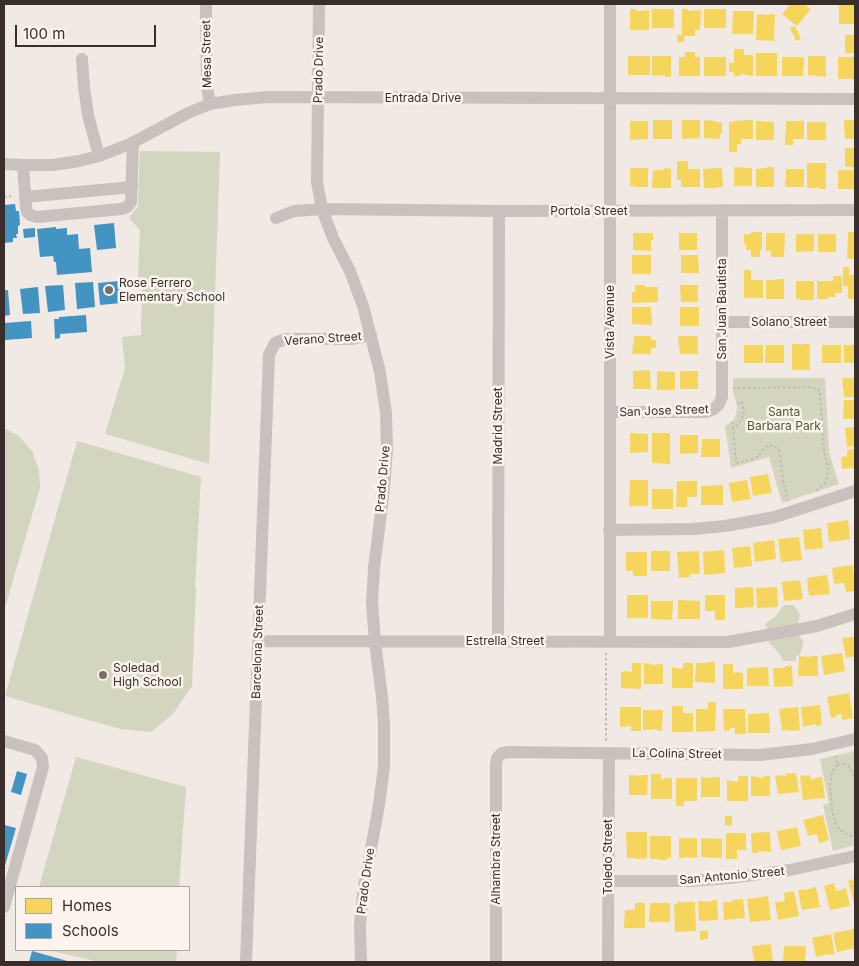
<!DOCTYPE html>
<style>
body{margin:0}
#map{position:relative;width:859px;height:966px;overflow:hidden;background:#f0e9e4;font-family:Inter,sans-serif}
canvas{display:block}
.frame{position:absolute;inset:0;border:5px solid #3a2e2a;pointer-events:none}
.legend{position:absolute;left:15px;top:886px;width:175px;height:65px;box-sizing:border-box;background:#fbf3ed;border:1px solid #aea49f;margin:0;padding:6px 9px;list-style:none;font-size:15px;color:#3a2e2a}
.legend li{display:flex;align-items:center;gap:10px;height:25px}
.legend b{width:25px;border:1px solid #aea49f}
.scale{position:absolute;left:15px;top:25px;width:141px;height:22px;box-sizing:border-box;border:2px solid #3a2e2a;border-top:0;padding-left:6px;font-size:15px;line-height:18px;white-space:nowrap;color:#3a2e2a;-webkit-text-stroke:4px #fbf3ed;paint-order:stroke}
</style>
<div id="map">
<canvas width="859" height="966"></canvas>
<div class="frame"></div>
<ul class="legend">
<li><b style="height:14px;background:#f6d55c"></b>Homes</li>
<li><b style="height:14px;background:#4393c3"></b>Schools</li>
</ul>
<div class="scale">100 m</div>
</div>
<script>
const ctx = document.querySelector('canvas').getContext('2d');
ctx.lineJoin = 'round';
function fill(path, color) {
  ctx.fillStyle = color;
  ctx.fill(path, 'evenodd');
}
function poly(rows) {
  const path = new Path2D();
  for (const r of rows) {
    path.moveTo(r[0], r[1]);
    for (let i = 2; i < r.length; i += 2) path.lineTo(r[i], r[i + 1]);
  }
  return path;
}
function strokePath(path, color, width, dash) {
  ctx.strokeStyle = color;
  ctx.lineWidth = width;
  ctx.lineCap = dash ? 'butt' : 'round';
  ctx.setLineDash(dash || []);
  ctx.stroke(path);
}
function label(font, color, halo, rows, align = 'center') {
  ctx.font = font + ' Inter,sans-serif';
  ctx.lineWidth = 5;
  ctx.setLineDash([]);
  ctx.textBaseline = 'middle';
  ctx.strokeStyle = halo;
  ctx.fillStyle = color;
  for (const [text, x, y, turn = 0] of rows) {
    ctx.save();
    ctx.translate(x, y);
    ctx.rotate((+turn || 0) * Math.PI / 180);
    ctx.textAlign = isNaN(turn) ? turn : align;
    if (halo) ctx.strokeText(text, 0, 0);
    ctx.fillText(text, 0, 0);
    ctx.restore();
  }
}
fill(poly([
 [140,151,220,152,209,464,105,434,125,368,122,337,141,335,142,277,138,277,140,230,129,218,138,206],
 [733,378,825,378,829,452,839,484,782,503,769,457,731,468,725,426,734,420,737,411,737,404,733,392],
 [4,428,19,436,32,451,39,470,40,488,4,611],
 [77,441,201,477,195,587,196,588,192,686,173,714,151,732,120,729,5,696],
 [784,605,794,605,800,615,798,622,798,631,799,636,804,642,802,647,800,655,796,656,796,661,783,661,780,654,769,643,770,638,769,632,765,624,776,616],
 [855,751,855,845,833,851,823,805,829,803,820,759],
 [76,757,186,787,179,887,39,887],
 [48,950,177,950,176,962,99,962]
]), '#d3d5be');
fill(poly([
 [789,4,804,4,811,9,797,26,782,14,789,6],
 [839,4,855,4,855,24,839,24],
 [630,9,636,9,636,11,649,10,649,30,630,30],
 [652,9,674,9,674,28,652,28],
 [682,9,688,9,688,11,701,10,700,30,695,30,695,36,684,36,684,42,677,42,677,35,682,35],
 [704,9,726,9,726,28,704,28],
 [733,11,754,11,753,34,732,34],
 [757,14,770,15,770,14,775,14,774,41,756,40],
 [795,26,801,39,796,41,790,28],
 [845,35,855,35,855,53,845,53],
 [734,49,744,49,744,55,753,55,753,76,740,74,740,76,734,76,734,72,729,72,729,63,734,63],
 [685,52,695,52,695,57,700,57,700,76,679,76,679,57,685,57],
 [756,53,777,53,777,76,756,76],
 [628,56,650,56,650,75,628,75],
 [652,56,671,56,671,77,665,77,665,75,652,76],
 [808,56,826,56,826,77,808,75],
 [704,57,726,57,726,76,704,76],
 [782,57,804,57,803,76,782,76],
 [838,57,855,57,855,79,838,79],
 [653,120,672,120,672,139,653,139],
 [682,120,700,120,700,138,682,139],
 [704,120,715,121,715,122,722,122,722,134,720,134,720,139,704,138],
 [753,120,753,139,741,139,741,144,737,144,737,152,729,152,729,122,734,122,734,121],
 [844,120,855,120,855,139,845,139],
 [630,121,648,121,648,139,630,140],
 [756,121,774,122,774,140,756,140],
 [786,121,804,121,804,139,793,139,793,145,785,145],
 [807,122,826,122,826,140,807,140],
 [845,148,855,148,855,167,845,167],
 [677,161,688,161,688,169,700,169,700,187,681,187,681,180,677,180],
 [807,163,826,163,826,189,819,189,819,187,817,187,817,188,807,188],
 [734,167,752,168,752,186,734,186],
 [767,167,774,167,774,187,756,187,756,169,767,168],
 [630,168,648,168,648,187,634,187,634,186,630,186],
 [664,168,671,169,671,188,652,188,653,170,664,170],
 [722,168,723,187,718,187,718,188,704,188,703,169],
 [786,169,804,169,804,187,785,187],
 [838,170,855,170,855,189,838,189],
 [751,232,762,232,762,250,760,250,760,257,751,257,751,250,746,250,746,244,744,244,744,234,751,234],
 [848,232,855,232,855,259,847,259],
 [633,233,653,233,653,240,651,240,651,251,633,250],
 [679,233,697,233,697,250,679,250],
 [766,233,785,233,784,257,771,257,771,251,766,251],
 [796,234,814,234,814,251,796,252],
 [818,234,836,234,836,252,818,252],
 [632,255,651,255,651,274,632,274],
 [681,255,698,255,699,273,681,273],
 [843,267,849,267,849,275,855,275,855,299,848,299,848,286,843,286],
 [744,270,751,270,751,280,763,280,763,298,744,298],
 [833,276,842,276,842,293,835,293,835,297,828,297,828,299,817,299,817,281,833,281],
 [777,279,784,279,784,299,766,299,766,280,777,280],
 [796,281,814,281,814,300,801,300,801,299,796,299],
 [635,285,645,285,645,287,658,287,658,302,632,303,632,292,635,292],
 [680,285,698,285,698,302,681,302],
 [632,307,651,307,652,325,632,324],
 [680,307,699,307,699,326,680,326],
 [634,336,651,336,651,340,656,340,656,348,651,348,651,354,632,354],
 [678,336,698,336,698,354,680,354],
 [792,344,802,344,802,345,803,345,803,344,810,344,810,370,792,370],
 [744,345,763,345,763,363,744,363],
 [766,345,784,345,784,363,765,363],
 [822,345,841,345,841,363,822,363],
 [844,345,855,345,855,363,844,363],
 [650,370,651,389,633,389,633,371],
 [657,371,675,372,675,390,657,390],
 [680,371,698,371,698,389,680,389],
 [842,378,855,378,855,397,844,397],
 [844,400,855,400,855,419,843,419],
 [855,427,855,446,847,447,845,428],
 [630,433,648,434,648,452,630,453],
 [652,433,670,433,670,464,652,463],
 [680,435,698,435,698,453,680,454],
 [702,439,720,439,720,457,701,457],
 [855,449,855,468,842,469,841,457,847,456,847,450],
 [768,474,772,493,753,496,750,477],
 [630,480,648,480,648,506,629,506],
 [747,480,751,499,732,502,729,483],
 [677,481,697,481,697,497,687,497,687,507,676,507],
 [723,485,723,505,701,505,701,486],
 [652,489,673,489,673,509,652,509],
 [848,520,850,539,829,542,827,523],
 [821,528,823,548,805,550,803,530],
 [799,537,802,560,781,562,778,539],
 [774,540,776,559,755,562,753,543],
 [750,546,752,566,734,568,732,548],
 [724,550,725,573,704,575,703,552],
 [651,551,670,551,670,571,651,571],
 [699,551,700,574,690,574,690,577,679,578,677,552],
 [626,552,647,552,647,576,633,576,633,571,626,571],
 [853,565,855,591,846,592,844,583,834,584,832,568],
 [827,575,830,594,809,596,807,578],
 [800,580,803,599,784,601,782,582],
 [753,587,754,607,735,608,735,588],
 [777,587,778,607,757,608,756,588],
 [627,595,648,595,648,618,627,618],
 [705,595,725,595,725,620,715,620,715,611,705,611],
 [678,600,700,601,700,619,678,619],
 [651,601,673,601,672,620,651,619],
 [855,637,855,656,846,658,842,638],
 [842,653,845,671,824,675,821,656],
 [799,656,811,657,811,656,818,656,818,676,798,676],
 [708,662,715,662,715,683,695,682,696,663,708,663],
 [632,663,641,663,641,689,621,688,621,672,624,672,624,671,632,672],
 [644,663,651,664,651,665,663,664,663,684,644,684],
 [683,663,693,663,693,688,672,688,672,667,683,669],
 [723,664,733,664,733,673,740,672,740,673,743,673,743,689,723,689],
 [785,666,792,666,793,686,774,687,773,668,785,668],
 [768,667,769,686,747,686,747,668],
 [849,693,853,718,842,720,841,714,836,715,837,717,831,718,827,697],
 [708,702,716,702,715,731,696,732,696,709,708,709],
 [820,705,822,725,816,726,816,724,803,727,801,707],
 [672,706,683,706,683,713,693,713,693,732,672,732],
 [620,707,641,707,641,731,631,731,631,726,620,727],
 [798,707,800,730,790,731,790,730,786,731,786,730,782,730,779,709],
 [723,709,745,709,746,734,735,734,735,728,730,728,730,730,724,731],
 [643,710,663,710,662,731,656,730,656,729,643,730],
 [769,713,770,733,748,733,748,714],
 [789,773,790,774,796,773,799,792,778,794,775,776,782,775,782,776,786,776,785,774],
 [651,774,661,774,661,780,666,778,672,778,672,799,651,799],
 [629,775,641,776,641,775,648,775,647,795,629,795],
 [810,775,811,780,815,779,815,778,822,777,825,798,803,800,800,776],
 [738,776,748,776,748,801,727,801,727,780,738,782],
 [751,776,764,778,764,776,770,776,770,796,751,796],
 [701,777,714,778,714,777,720,777,720,797,701,797],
 [676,778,697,778,697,801,684,801,684,806,676,806],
 [823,815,829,840,819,843,817,834,808,836,803,820],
 [725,816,732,816,732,826,725,825],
 [797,827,801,846,781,850,777,831],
 [626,832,647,832,647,858,636,859,636,858,627,858],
 [770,832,771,852,758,851,759,853,752,853,751,833],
 [726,833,746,833,746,850,737,850,737,859,726,859],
 [650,836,671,836,671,858,667,858,667,860,659,860,659,859,650,859],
 [679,838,697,838,697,858,685,857,685,858,679,858],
 [701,838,722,839,722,858,701,857],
 [855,879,855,906,848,881],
 [834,883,836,891,846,888,850,906,830,910,824,886],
 [816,887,820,907,802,910,798,890,811,889,811,888],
 [794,891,799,916,778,920,775,902,785,901,784,893],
 [768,896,771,920,750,922,747,899],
 [743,899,745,918,724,920,723,902,732,902,732,900],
 [711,900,717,900,718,920,699,921,698,901,712,902],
 [677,902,695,902,696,931,675,932,674,904,678,904],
 [635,903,645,903,645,928,624,928,625,910,635,910],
 [650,903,670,903,670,922,649,922],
 [854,929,855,934,855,948,837,952,833,933],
 [708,930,708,939,700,940,700,931],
 [831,934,835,954,828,955,828,954,816,957,812,938],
 [771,944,773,962,754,962,752,946],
 [784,946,806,946,805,962,783,962]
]), '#f6d55c');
fill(poly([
 [15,204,16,211,19,211,20,225,18,226,18,234,16,234,17,238,13,238,13,242,4,243,4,205],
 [114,223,116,248,97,250,94,225],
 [56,227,56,229,67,228,67,235,78,234,79,249,90,248,92,272,57,275,56,262,54,262,53,256,40,257,37,229],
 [35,228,35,237,24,238,23,229],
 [119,281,121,303,100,305,98,283],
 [93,282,95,307,77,309,75,283],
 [63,285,65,310,48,312,45,286],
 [38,287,40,313,23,314,20,289],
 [4,290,8,290,10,315,4,316],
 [86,315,87,332,60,334,60,338,55,339,54,319,59,319,59,317],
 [31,321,32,338,5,340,4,323],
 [17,771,27,774,21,795,11,792],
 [4,825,16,828,4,869],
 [32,951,71,962,29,962]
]), '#4393c3');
strokePath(poly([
 [4,197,14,196],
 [733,388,810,387,818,389,820,392,824,452,828,469,826,482,818,489,817,491],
 [737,404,742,402,744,413,740,422,733,429,736,462,738,463,756,458,766,447,769,445,774,446,779,451,780,455,783,480,788,501],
 [732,422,733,429],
 [606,653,606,743],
 [835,756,838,765,834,768,832,773,830,788,833,815,836,824,839,829,848,835,853,836,855,835],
 [838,765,843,764,848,766,855,776]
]), '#c2b9b5', 2, [2.5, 2.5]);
strokePath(poly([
 [206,4,207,87,210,104],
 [319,4,317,182,322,209,333,238,350,271,363,306,380,372,386,413,387,449,384,489,374,568,372,603,375,642,382,697,384,724,384,767,379,805,364,887,360,925,361,962],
 [82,59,84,87,88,115,99,156],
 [4,164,25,165,53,165,79,161,99,156,130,144,188,113,210,104,235,100,268,97,855,99],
 [23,165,26,208,27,212,30,215,37,217,121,209,127,207,131,202,133,142],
 [25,197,132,187],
 [276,218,294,211,322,209,499,211,855,210],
 [722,322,855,322],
 [610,412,707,412,714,409,719,404,722,397,722,210],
 [609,530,693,529,725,526,775,517,855,491],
 [259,641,728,642,817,626,855,614],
 [498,641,499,211],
 [610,641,610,4],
 [4,741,35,750,42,758,43,767,4,907],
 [608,881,692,881,730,878,790,870,855,856],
 [246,962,269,355,275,343,286,339,351,339,371,335],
 [496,962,496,764,497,758,502,753,508,752,760,755,812,749,855,739],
 [608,962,609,753]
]), '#c9c1bd', 12);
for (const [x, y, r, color] of [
 [109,290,5,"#7a6f6b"],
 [103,675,5,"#7a6f6b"]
]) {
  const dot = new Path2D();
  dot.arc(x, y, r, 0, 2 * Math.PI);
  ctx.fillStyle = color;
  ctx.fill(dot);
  strokePath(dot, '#fbf3ed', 2);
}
label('12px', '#3a2e2a', '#fbf3ed', [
 ["Mesa Street",207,54,-91],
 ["Prado Drive",319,70,-89],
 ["Entrada Drive",423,98],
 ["Portola Street",589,211],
 ["San Juan Bautista",722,309,-90],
 ["Vista Avenue",610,322,-90],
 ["Solano Street",789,322],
 ["Verano Street",323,339,-4],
 ["San Jose Street",664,411,-2],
 ["Madrid Street",498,426,-90],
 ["Prado Drive",383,479,-85],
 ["Estrella Street",505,641],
 ["Barcelona Street",258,652,-88],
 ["La Colina Street",677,754,1],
 ["Toledo Street",608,857,-90],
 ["Alhambra Street",496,859,-90],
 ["San Antonio Street",732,876,-5],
 ["Prado Drive",366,881,-82]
]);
label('12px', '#3a2e2a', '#fbf3ed', [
 ["Rose Ferrero",119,283],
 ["Elementary School",119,297],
 ["Soledad",113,668],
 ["High School",113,682]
], 'left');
label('12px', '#4f592d', '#fbf3ed', [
 ["Santa",784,412],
 ["Barbara Park",784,426]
]);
</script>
